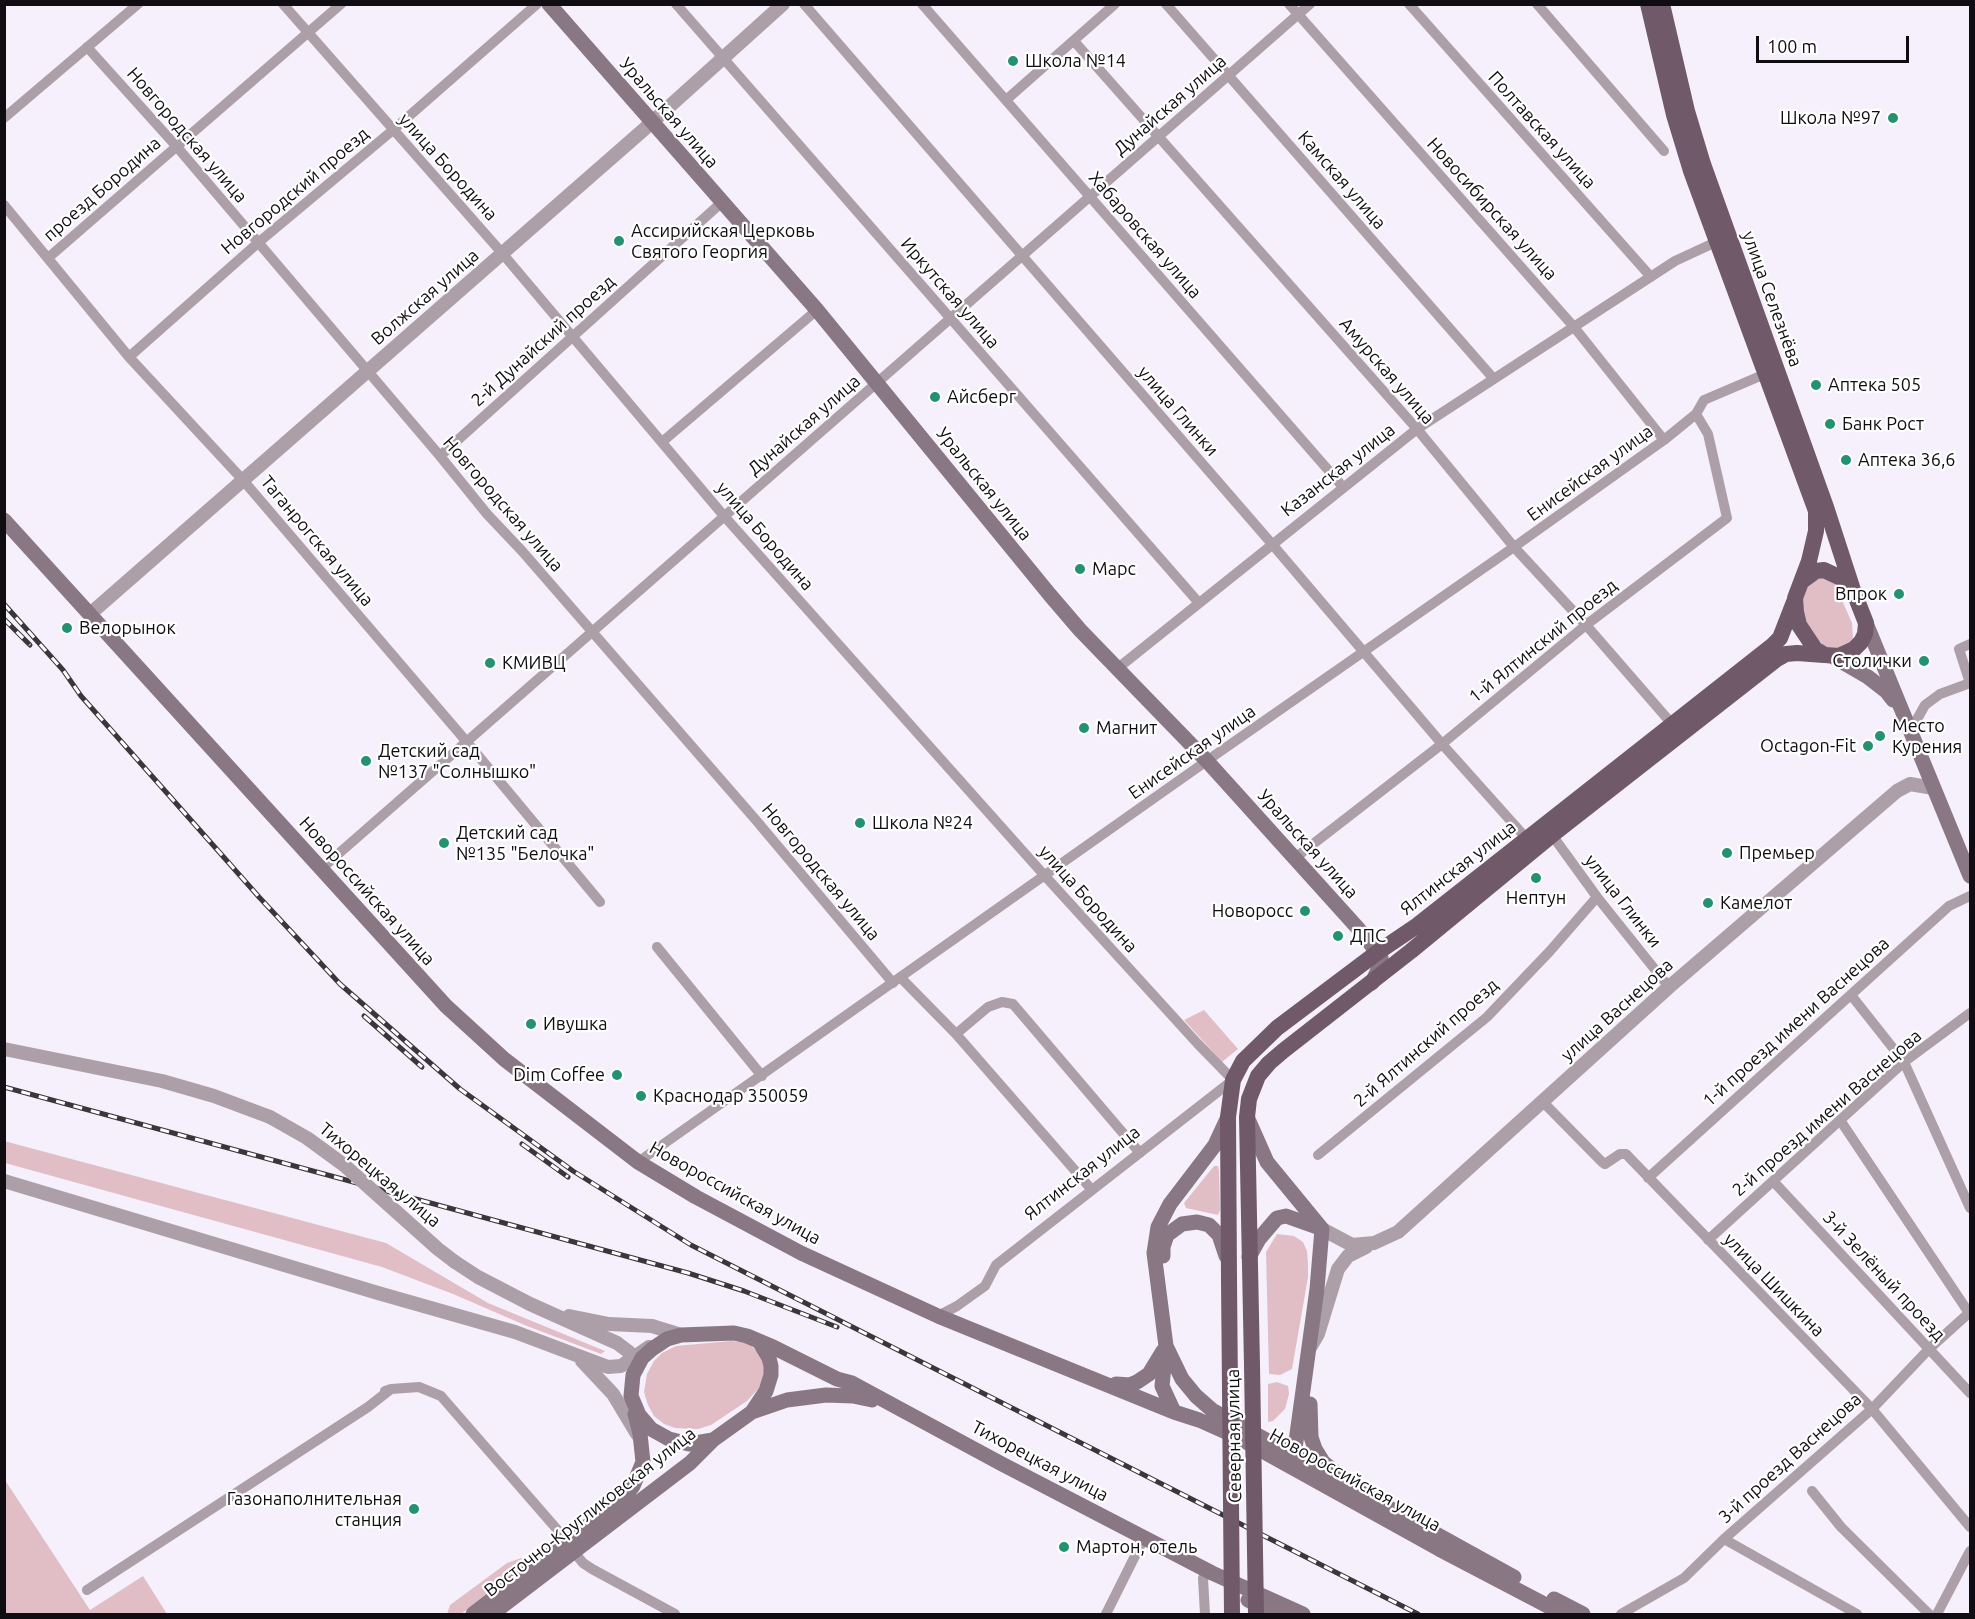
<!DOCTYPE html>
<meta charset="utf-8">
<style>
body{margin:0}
#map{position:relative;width:1975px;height:1619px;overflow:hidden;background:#f6f0fc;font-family:Ubuntu,sans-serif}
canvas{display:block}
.frame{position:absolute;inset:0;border:6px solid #0f0d11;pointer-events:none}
.scale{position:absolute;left:1756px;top:36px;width:153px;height:27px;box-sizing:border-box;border:3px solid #0f0d11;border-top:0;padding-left:8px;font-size:18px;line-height:21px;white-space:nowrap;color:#0f0d11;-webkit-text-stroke:4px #fff;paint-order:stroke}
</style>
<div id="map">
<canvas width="1975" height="1619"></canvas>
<div class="frame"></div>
<div class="scale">100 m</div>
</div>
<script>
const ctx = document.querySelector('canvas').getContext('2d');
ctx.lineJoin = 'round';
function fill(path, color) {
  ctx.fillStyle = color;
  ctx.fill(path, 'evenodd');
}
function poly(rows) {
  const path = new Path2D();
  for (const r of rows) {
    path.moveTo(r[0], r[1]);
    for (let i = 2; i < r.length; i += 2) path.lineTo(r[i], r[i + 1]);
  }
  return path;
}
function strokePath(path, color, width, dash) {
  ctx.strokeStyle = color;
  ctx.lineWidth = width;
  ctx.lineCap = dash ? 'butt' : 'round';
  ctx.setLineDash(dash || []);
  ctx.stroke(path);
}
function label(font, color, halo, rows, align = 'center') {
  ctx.font = font + ' Ubuntu,sans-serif';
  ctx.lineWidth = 4.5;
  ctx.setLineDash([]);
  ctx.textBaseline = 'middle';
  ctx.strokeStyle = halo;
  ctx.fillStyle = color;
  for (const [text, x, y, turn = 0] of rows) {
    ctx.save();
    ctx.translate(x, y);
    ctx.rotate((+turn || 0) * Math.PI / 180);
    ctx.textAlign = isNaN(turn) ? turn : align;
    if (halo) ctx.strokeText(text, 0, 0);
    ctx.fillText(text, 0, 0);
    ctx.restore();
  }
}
fill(poly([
 [1822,577,1834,582,1852,623,1853,638,1842,650,1827,649,1809,631,1802,611,1803,595,1806,586],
 [1204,1010,1238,1049,1222,1062,1184,1020],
 [4,1141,386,1243,488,1303,605,1351,601,1354,527,1326,453,1294,382,1267,5,1163],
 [1214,1166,1218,1166,1219,1171,1220,1210,1218,1215,1186,1208,1184,1203],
 [1277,1234,1294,1236,1303,1242,1307,1251,1308,1265,1308,1277,1292,1369,1280,1375,1269,1374,1266,1252],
 [731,1341,749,1343,763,1358,765,1374,760,1387,747,1401,711,1425,698,1429,675,1428,664,1424,654,1416,648,1405,644,1392,647,1374,654,1361,662,1353,676,1346],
 [1277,1382,1288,1386,1289,1394,1285,1409,1273,1421,1268,1422,1268,1384],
 [5,1480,90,1610,143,1576,167,1614,5,1614],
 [524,1557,527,1557,530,1563,461,1614,447,1614,450,1605,507,1563]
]), '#e1bec5');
strokePath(poly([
 [283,4,502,253,724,516,1045,876,1197,1043,1233,1080,996,1265,985,1286,957,1306,938,1316],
 [676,4,1199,603],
 [804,4,1272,544,1442,744,1527,839],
 [922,4,1343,487],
 [1166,4,1493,378],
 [1289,4,1574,327,1664,440],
 [1409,4,1651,277],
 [1537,4,1664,151],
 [1074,41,1417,429,1514,547,1586,625,1672,724],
 [87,47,177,147,440,456,487,514,522,551,755,819,893,983],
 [1006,100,1115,4],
 [4,118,138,4],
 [4,205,129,357,242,479,466,741,600,902],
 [48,258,341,4],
 [129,357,259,242,393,130,537,4],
 [662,442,817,310],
 [440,456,721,203],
 [1118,668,1417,429,1675,261,1716,242],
 [1910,732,1925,705,1940,694,1970,683,1959,649,1970,644],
 [1552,835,1597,897,1669,987],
 [1295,858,1442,744,1586,625,1727,518,1708,434,1696,414],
 [321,869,1310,4],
 [657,947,762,1076],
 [901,978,956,1034,1092,1190],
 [1851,995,1904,1062,1970,1208],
 [956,1034,988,1007,1002,1002,1013,1004,1140,1153],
 [1542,1101,1602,1162,1605,1164,1620,1154,1626,1154,1872,1409,1970,1527],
 [1840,1120,1969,1313],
 [1318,1155,1487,1017,1550,951,1597,897],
 [638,1162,1218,753,1514,547,1664,440,1696,414,1704,400,1765,374],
 [1648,1178,1949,906,1970,896],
 [1773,1181,1970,1393],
 [1708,1240,1904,1062,1970,1013],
 [385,1391,391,1389,419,1387,441,1396,568,1542],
 [1812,1491,1841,1527,1929,1614],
 [1724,1539,1857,1614],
 [574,1552,583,1563,592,1569,675,1614],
 [1203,1578,1205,1614],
 [87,1590,368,1407,391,1389],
 [1106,1614,1141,1544],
 [1621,1614,1684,1578,1724,1539,1872,1409,1929,1349,1970,1312],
 [1937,1614,1970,1551]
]), '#ac9fa8', 10);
strokePath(poly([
 [90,614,641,132,783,4],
 [4,1049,162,1081,214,1096,270,1117],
 [4,1181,378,1293,515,1332,608,1367,621,1366,649,1347],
 [1322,1229,1352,1245,1374,1243,1398,1232,1669,987,1897,791,1910,784,1933,788],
 [455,1262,478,1277,530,1304,617,1343,629,1352,632,1366],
 [569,1316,609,1324,652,1326,681,1335],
 [1311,1346,1318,1334,1338,1269,1348,1256,1366,1247],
 [582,1361,613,1394,637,1434]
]), '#ac9fa8', 14);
strokePath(poly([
 [549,4,817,310,1050,595,1080,630,1207,761,1364,935,1381,958,1380,965,1372,983],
 [4,520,446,1006,504,1059,638,1162,696,1197,801,1253,938,1316,1174,1412,1199,1420,1237,1437,1439,1549,1563,1614],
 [1866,623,1970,876],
 [1832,656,1868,677,1886,691,1893,700],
 [1248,1119,1267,1162,1322,1229,1317,1289,1293,1463],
 [1163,1256,1163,1247,1167,1235,1182,1224,1197,1222,1209,1225,1219,1235,1226,1256],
 [1249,1257,1259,1239,1277,1218,1286,1216,1317,1227],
 [760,1343,769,1358,771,1366,771,1375,766,1391,752,1412,713,1440,689,1444,669,1439,651,1429,639,1415,631,1396,633,1375,642,1358,652,1349,667,1339,681,1335,734,1333,747,1336,773,1347,837,1379,852,1383,1000,1463,1212,1573,1303,1614],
 [1166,1346,1182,1379,1196,1396,1212,1410,1514,1577],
 [1116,1384,1130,1385,1137,1382,1149,1374,1163,1351],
 [1310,1404,1311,1437,1315,1449,1323,1462,1334,1471],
 [752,1412,787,1400,826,1395,853,1396,872,1400],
 [1174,1412,1162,1386,1166,1346,1154,1253,1158,1227,1170,1204,1215,1145,1228,1117],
 [1554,1599,1583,1614],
 [1248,1600,1276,1614],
 [473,1614,624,1498,633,1486,643,1462,640,1434,635,1414],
 [492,1614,690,1463,713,1440]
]), '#897784', 15);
strokePath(poly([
 [1648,4,1674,115,1691,171,1816,511,1816,531,1809,561,1795,598,1796,612,1799,625,1815,649,1825,655,1839,656,1854,649,1861,642,1865,634,1866,623,1853,590,1826,507,1703,164,1687,111,1662,4],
 [1802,581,1816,571,1824,570,1843,579,1852,589],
 [1229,1279,1228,1117,1233,1080,1243,1061,1277,1028,1378,952,1415,927,1773,645,1780,638,1794,602],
 [1252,1365,1247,1117,1249,1099,1258,1076,1269,1063,1283,1051,1411,951,1552,835,1777,659,1786,654,1797,653,1824,655]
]), '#705a6a', 16);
const rail = poly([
 [4,604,63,670,81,696,259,897,340,984,460,1089,573,1171,691,1245,1418,1614],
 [4,619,30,645],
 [364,1016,422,1067],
 [4,1087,688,1273,744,1291,837,1327],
 [522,1144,568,1177]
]);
strokePath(rail, '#3a373c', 5);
strokePath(rail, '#fff', 3, [9]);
strokePath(poly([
 [270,1117,307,1138,344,1165,438,1249,455,1262]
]), '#ac9fa8', 14);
strokePath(poly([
 [1229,1279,1232,1614],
 [1252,1365,1256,1614]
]), '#705a6a', 16);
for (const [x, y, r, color] of [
 [1013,61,6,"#249171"],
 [1893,118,6,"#249171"],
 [619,241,6,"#249171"],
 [1816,385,6,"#249171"],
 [935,397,6,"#249171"],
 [1830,424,6,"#249171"],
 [1846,460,6,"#249171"],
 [1080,569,6,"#249171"],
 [1899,594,6,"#249171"],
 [67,628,6,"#249171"],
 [1924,661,6,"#249171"],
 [490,663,6,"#249171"],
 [1084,728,6,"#249171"],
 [1880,736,6,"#249171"],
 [1868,746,6,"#249171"],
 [366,761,6,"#249171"],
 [860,823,6,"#249171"],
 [444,843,6,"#249171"],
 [1727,853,6,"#249171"],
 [1536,878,6,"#249171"],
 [1708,903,6,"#249171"],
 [1305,911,6,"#249171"],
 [1338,936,6,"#249171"],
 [531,1024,6,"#249171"],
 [617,1075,6,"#249171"],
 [641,1096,6,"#249171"],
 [414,1509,6,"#249171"],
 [1064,1547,6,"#249171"]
]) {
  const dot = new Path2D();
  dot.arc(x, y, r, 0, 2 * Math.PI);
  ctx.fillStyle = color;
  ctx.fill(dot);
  strokePath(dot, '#fff', 2);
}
label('18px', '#0f0d11', '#fff', [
 ["Школа №14",1025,61],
 ["Школа №97",1881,118,"right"],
 ["Ассирийская Церковь",631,231],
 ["Святого Георгия",631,252],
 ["Аптека 505",1828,385],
 ["Айсберг",947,397],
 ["Банк Рост",1842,424],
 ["Аптека 36,6",1858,460],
 ["Марс",1092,569],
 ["Впрок",1887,594,"right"],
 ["Велорынок",79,628],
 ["Столички",1912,661,"right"],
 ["КМИВЦ",502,663],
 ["Место",1892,726],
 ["Курения",1892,747],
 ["Магнит",1096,728],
 ["Octagon-Fit",1856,746,"right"],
 ["Детский сад",378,751],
 ["№137 \"Солнышко\"",378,772],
 ["Школа №24",872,823],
 ["Детский сад",456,833],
 ["№135 \"Белочка\"",456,854],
 ["Премьер",1739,853],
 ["Нептун",1536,898,"center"],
 ["Камелот",1720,903],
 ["Новоросс",1293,911,"right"],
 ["ДПС",1350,936],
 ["Ивушка",543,1024],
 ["Dim Coffee",605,1075,"right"],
 ["Краснодар 350059",653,1096],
 ["Газонаполнительная",402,1499,"right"],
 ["станция",402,1520,"right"],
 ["Мартон, отель",1076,1547]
], 'left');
label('18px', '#0f0d11', '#fff', [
 ["Дунайская улица",1170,105,-41],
 ["Уральская улица",669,113,49],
 ["Полтавская улица",1542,130,48],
 ["Новгородская улица",187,135,49],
 ["улица Бородина",448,167,48],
 ["Камская улица",1342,180,49],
 ["проезд Бородина",102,189,-41],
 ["Новгородский проезд",295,191,-40],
 ["Новосибирская улица",1492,209,48],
 ["Хабаровская улица",1145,235,49],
 ["Иркутская улица",950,293,49],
 ["Волжская улица",425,297,-41],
 ["улица Селезнёва",1772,299,70],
 ["2-й Дунайский проезд",543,341,-42],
 ["Амурская улица",1387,371,49],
 ["улица Глинки",1178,411,49],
 ["Дунайская улица",804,425,-41],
 ["Казанская улица",1338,470,-38],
 ["Енисейская улица",1590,473,-36],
 ["Уральская улица",984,484,51],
 ["Новгородская улица",503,504,49],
 ["улица Бородина",765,536,49],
 ["Таганрогская улица",317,541,50],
 ["1-й Ялтинский проезд",1543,641,-39],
 ["Енисейская улица",1192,752,-35],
 ["Уральская улица",1308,844,48],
 ["Ялтинская улица",1458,868,-38],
 ["Новгородская улица",821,872,50],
 ["Новороссийская улица",367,891,48],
 ["улица Бородина",1088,899,48],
 ["улица Глинки",1623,901,52],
 ["улица Васнецова",1617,1010,-42],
 ["1-й проезд имени Васнецова",1796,1022,-42],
 ["2-й Ялтинский проезд",1426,1043,-41],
 ["2-й проезд имени Васнецова",1827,1113,-41],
 ["Ялтинская улица",1082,1173,-38],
 ["Тихорецкая улица",380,1175,40],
 ["Новороссийская улица",735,1193,29],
 ["3-й Зелёный проезд",1884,1276,47],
 ["улица Шишкина",1774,1285,46],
 ["Северная улица",1234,1436,-91],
 ["3-й проезд Васнецова",1790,1458,-42],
 ["Тихорецкая улица",1040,1461,28],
 ["Новороссийская улица",1355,1480,29],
 ["Восточно-Кругликовская улица",590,1512,-38]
]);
</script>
